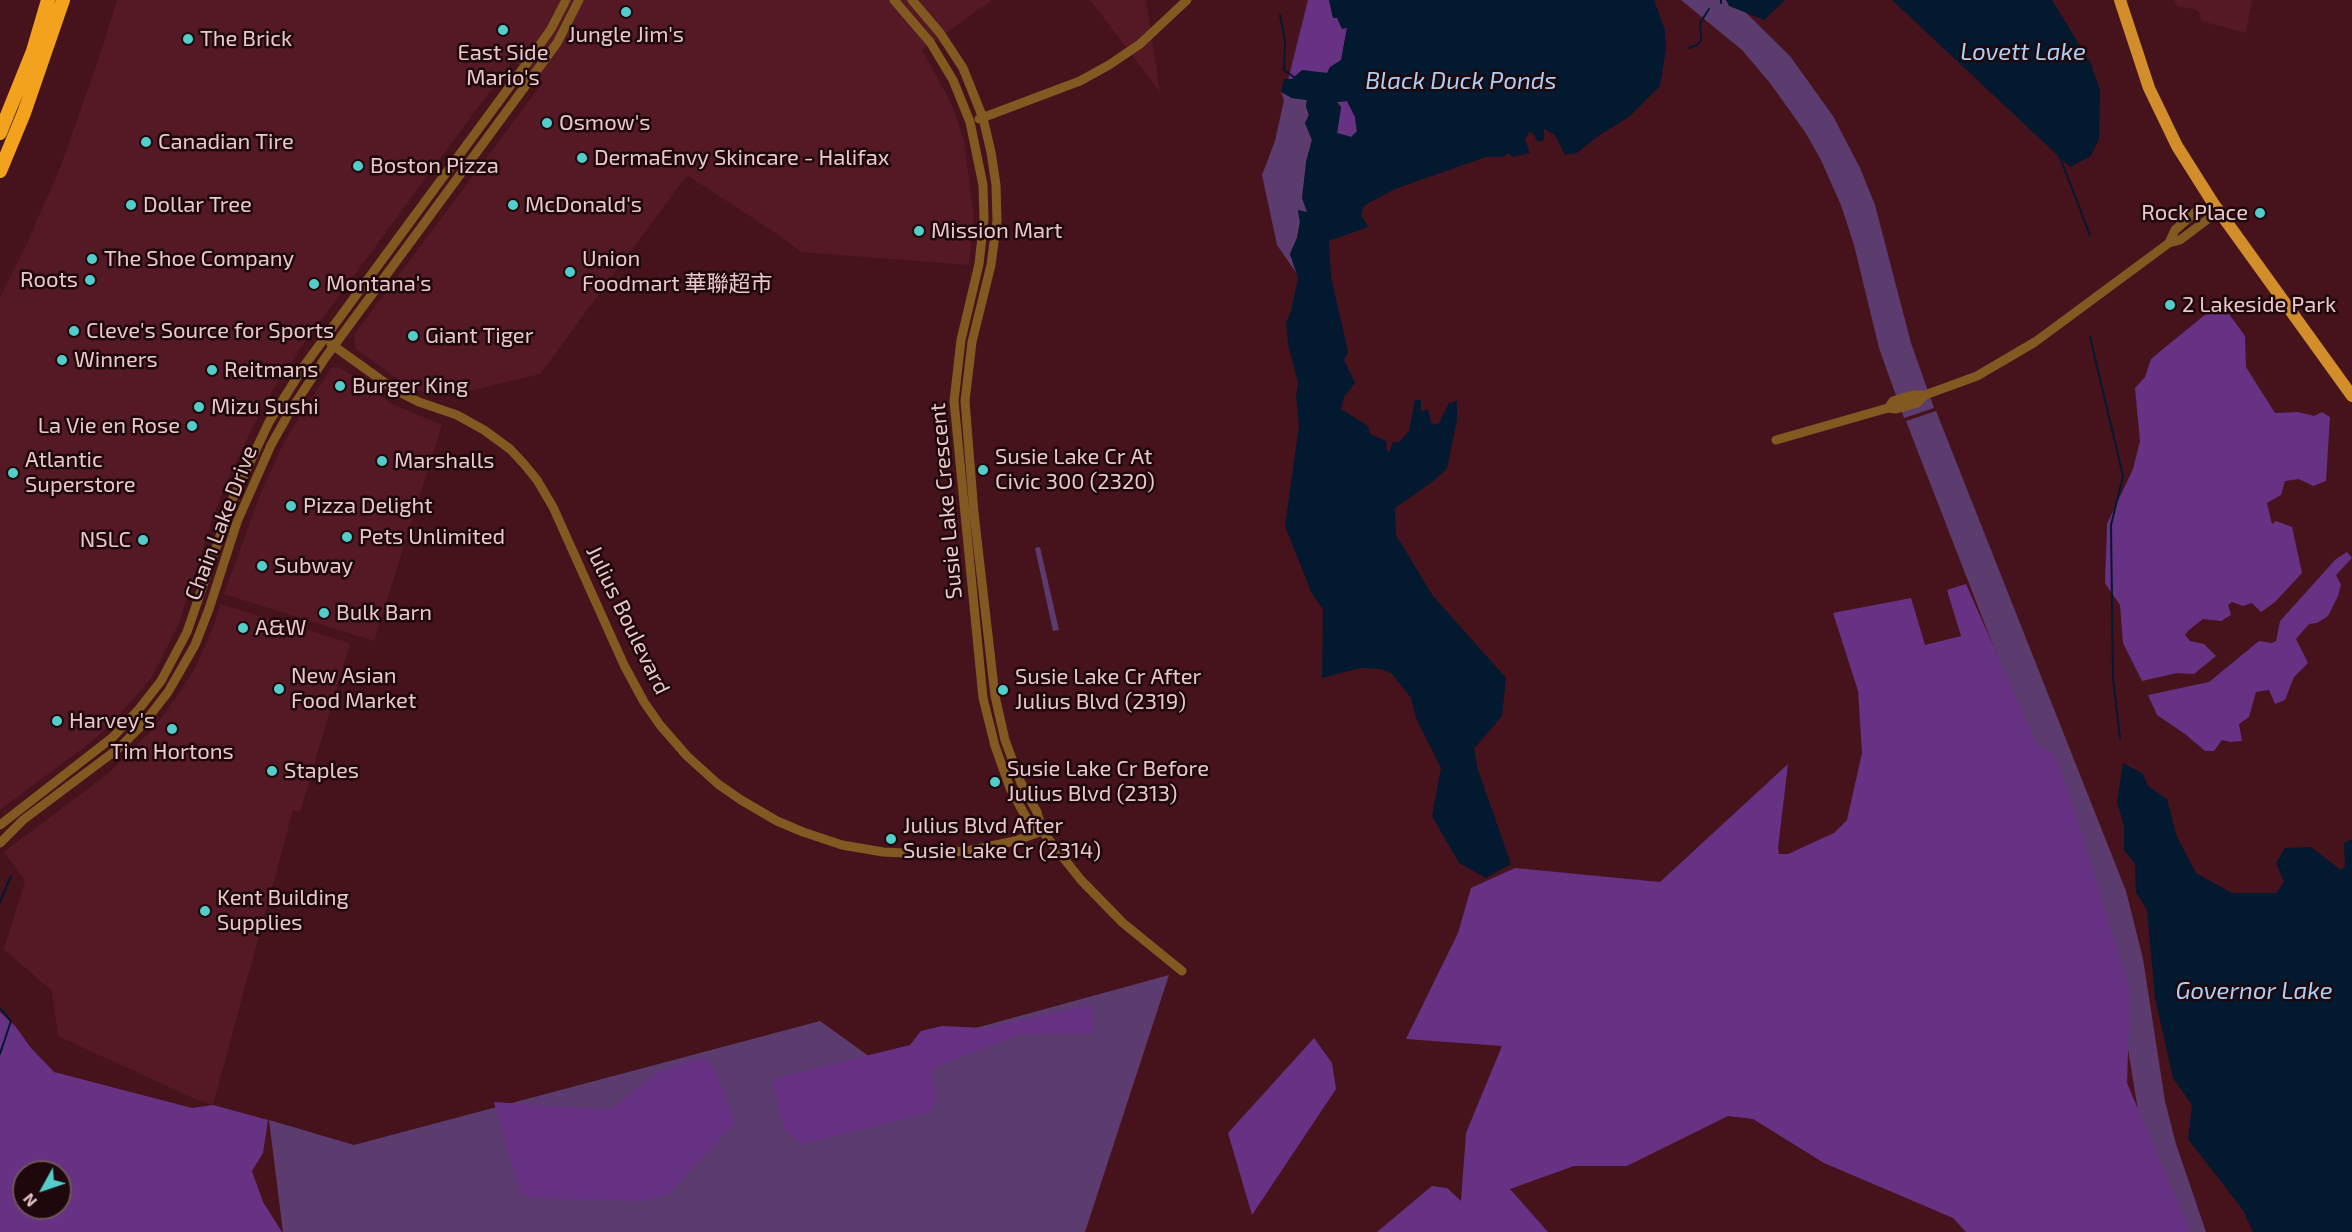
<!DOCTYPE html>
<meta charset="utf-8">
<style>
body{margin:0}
#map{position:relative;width:2352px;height:1232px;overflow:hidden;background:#46131d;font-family:"Exo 2",sans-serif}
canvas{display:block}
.north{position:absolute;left:12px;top:1160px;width:60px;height:60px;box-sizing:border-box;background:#1e080c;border:2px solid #6f5458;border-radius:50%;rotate:230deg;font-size:16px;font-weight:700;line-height:24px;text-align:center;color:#e9c7ca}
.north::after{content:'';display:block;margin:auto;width:21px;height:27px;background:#53cdc9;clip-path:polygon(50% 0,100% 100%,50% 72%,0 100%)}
</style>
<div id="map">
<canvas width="2352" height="1232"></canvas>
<div class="north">N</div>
</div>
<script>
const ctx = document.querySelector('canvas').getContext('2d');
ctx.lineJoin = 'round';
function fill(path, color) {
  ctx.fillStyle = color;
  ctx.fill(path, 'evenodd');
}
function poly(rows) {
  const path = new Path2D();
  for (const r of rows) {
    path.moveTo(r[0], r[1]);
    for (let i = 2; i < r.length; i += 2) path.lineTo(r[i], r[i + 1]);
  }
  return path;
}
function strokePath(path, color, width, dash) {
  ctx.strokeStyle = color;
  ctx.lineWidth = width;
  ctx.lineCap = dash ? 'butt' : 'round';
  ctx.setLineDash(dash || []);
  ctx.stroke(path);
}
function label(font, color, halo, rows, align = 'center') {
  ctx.font = font + ' "Exo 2","Noto Sans SC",sans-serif';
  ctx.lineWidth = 5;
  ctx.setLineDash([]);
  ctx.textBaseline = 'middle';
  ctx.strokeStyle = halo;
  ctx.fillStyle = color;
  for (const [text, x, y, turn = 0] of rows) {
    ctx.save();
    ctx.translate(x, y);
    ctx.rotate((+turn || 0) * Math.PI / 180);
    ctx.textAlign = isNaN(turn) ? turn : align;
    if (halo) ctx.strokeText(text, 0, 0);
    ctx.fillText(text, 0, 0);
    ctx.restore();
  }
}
fill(poly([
 [117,0,992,0,922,50,952,105,964,141,974,217,969,265,801,252,783,238,687,175,540,374,452,395,426,393,409,387,356,349,354,335,543,82,513,60,304,343,264,404,230,474,214,514,179,623,152,677,113,722,91,742,0,810,0,297,29,239,60,168,100,55],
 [1090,0,1146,0,1160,92],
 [2174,0,2252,0,2246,33,2201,21,2199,12,2194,9,2178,7],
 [339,367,392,404,442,425,374,641,224,594,260,495,285,440,331,368],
 [220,604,350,643,300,812,293,810,213,1105,195,1099,58,1036,52,991,4,949,25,881,4,852,110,772,153,729,176,698,196,666,215,623]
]), '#541925');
fill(poly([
 [1681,0,1733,0,1790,56,1833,116,1860,168,1875,205,1911,343,1934,408,1904,418,1879,348,1854,245,1841,205,1820,158,1805,132,1770,83,1742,50],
 [1281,92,1292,98,1307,100,1306,107,1309,115,1305,123,1312,140,1306,162,1307,213,1298,210,1300,222,1297,238,1290,254,1297,274,1277,245,1262,175,1275,141,1284,100],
 [1936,411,2126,891,2143,959,2165,1101,2176,1144,2206,1232,2176,1232,2139,1116,2117,983,1996,653,1906,421],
 [1040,547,1059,630,1053,631,1035,548],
 [1169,975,1085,1232,283,1232,269,1120,354,1145,820,1021,870,1057]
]), '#5c3c6f');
fill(poly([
 [1308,0,1329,0,1333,18,1337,17,1347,28,1341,61,1330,67,1327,73,1316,72,1288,80],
 [1347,101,1355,117,1357,132,1351,137,1337,133,1341,107,1336,102],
 [2218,304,2229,314,2245,336,2246,367,2275,413,2298,412,2314,416,2322,412,2330,417,2326,481,2313,486,2299,479,2285,481,2281,495,2267,503,2272,524,2276,521,2292,527,2302,573,2275,602,2261,612,2252,603,2243,606,2232,602,2228,605,2231,615,2221,621,2203,619,2189,630,2185,635,2190,641,2204,644,2216,656,2194,674,2177,673,2142,681,2123,643,2120,605,2105,583,2107,524,2133,469,2140,441,2135,388,2145,377,2151,359],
 [2347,552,2352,558,2336,575,2341,585,2338,596,2328,616,2317,623,2309,624,2296,639,2308,663,2294,677,2285,700,2275,704,2269,690,2256,692,2249,717,2239,724,2242,741,2231,742,2222,740,2214,751,2205,751,2185,734,2157,715,2148,695,2209,682,2259,641,2272,643,2276,641,2280,621,2336,559],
 [1966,584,2036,743,2052,753,2061,769,2130,991,2127,1083,2190,1232,1966,1232,1953,1218,1824,1163,1753,1119,1728,1116,1627,1166,1574,1166,1510,1189,1548,1232,1377,1232,1432,1186,1447,1188,1461,1201,1466,1133,1502,1046,1406,1039,1458,933,1471,888,1515,868,1660,882,1788,764,1778,848,1779,854,1788,854,1834,833,1847,820,1862,753,1858,691,1833,613,1911,598,1925,645,1961,636,1947,590],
 [1091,1005,1094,1033,1021,1034,931,1069,937,1100,928,1113,802,1144,785,1131,772,1079,910,1045,921,1031,942,1026,985,1028],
 [0,1012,16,1027,31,1048,54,1072,192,1108,213,1105,268,1120,263,1153,252,1171,263,1202,282,1232,0,1232],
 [24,1172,60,1172,60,1208,24,1208],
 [1314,1038,1332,1063,1336,1089,1252,1215,1228,1133],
 [704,1057,714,1068,735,1123,669,1193,646,1201,532,1198,520,1193,494,1102,610,1110,660,1071]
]), '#673184');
fill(poly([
 [1329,0,1654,0,1665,30,1666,49,1660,86,1630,116,1597,137,1577,153,1565,155,1555,135,1544,129,1544,140,1538,142,1533,133,1529,132,1525,140,1530,153,1513,157,1509,153,1503,157,1486,157,1395,189,1365,205,1361,214,1368,227,1329,241,1331,277,1348,352,1344,360,1355,383,1344,397,1341,409,1368,426,1370,434,1386,441,1387,452,1390,451,1393,442,1399,442,1409,431,1415,400,1421,400,1421,412,1428,409,1432,425,1439,423,1449,403,1457,401,1457,420,1447,468,1435,480,1395,508,1396,535,1433,596,1506,678,1502,716,1474,749,1478,770,1511,864,1486,878,1459,863,1432,816,1441,768,1416,718,1411,698,1392,674,1381,669,1360,668,1322,678,1323,609,1312,594,1285,526,1299,426,1296,397,1298,383,1288,344,1286,323,1291,311,1298,278,1290,254,1297,238,1300,222,1298,210,1307,212,1302,198,1306,162,1312,140,1305,123,1309,115,1306,106,1307,100,1292,98,1281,92,1284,79,1292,79,1302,70,1327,73,1330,67,1341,60,1347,28,1342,29,1337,18,1333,18],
 [1347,101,1355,117,1357,131,1351,137,1337,133,1341,107,1337,102],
 [1726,0,1785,0,1764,20,1729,6],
 [1892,0,2052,0,2091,64,2100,90,2099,139,2091,156,2070,167],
 [2123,763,2143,774,2148,786,2167,799,2177,837,2196,873,2232,893,2276,893,2284,882,2276,863,2285,848,2311,847,2341,870,2345,866,2344,843,2352,839,2352,1232,2253,1232,2243,1210,2188,1139,2192,1105,2173,1078,2155,998,2147,910,2136,892,2135,864,2124,850,2124,826,2117,802]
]), '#021930');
strokePath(poly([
 [1721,3,1721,0],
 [1280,15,1285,42,1284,70,1294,77],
 [1689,48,1697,45,1701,40,1700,23,1709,9],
 [2059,155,2090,235],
 [2090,337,2123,476,2111,525,2113,678,2120,738],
 [0,902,11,876],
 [0,1008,11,1021,0,1054]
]), '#021930', 2);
strokePath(poly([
 [894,0,930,42,953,80,970,122,983,185,984,219,979,264,961,340,954,401,983,698,995,746,1010,788,1027,819,1042,831,1081,880,1123,923,1182,971],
 [912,0,940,33,963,68,983,118,991,152,996,185,997,220,991,265,972,342,965,401,974,513,995,696,1005,740,1021,783,1037,812,1042,831],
 [979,119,1080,81,1109,65,1140,44,1187,0],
 [2169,243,2175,230,2200,208,2207,209,2211,205],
 [331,344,395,390,419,402,457,415,484,430,510,449,524,464,537,480,553,507,624,665,644,702,660,725,687,756,718,784,741,800,777,821,803,832,842,845,883,852,925,854,967,851,1015,841,1042,831],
 [1888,408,1893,401,1913,395,1925,395],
 [1776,440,1888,408,1896,409,1907,406,1917,403,1925,395,1977,376,2035,342,2169,243,2180,240,2208,219,2207,209],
 [0,825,113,737,139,709,161,681,187,632,233,498,269,422,304,366,527,63,551,29,566,0],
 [0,843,23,820,119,748,144,723,168,692,195,645,209,609,237,522,271,445,289,413,325,358,557,43,579,0]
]), '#825a21', 9);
strokePath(poly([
 [2120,0,2149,88,2177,146,2213,203,2352,396]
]), '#d18e2b', 12);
strokePath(poly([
 [0,133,33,51,48,0],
 [0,171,24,113,63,0]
]), '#f3a21e', 14);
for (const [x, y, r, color] of [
 [626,12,6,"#53cdc9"],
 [503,30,6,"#53cdc9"],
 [188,39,6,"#53cdc9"],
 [547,123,6,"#53cdc9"],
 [146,142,6,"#53cdc9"],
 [582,158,6,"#53cdc9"],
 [358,166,6,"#53cdc9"],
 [131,205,6,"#53cdc9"],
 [513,205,6,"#53cdc9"],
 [2260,213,6,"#53cdc9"],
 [919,231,6,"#53cdc9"],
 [92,259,6,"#53cdc9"],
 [570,272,6,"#53cdc9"],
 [90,280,6,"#53cdc9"],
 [314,284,6,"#53cdc9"],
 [2170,305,6,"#53cdc9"],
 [74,331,6,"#53cdc9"],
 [413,336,6,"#53cdc9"],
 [62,360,6,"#53cdc9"],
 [212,370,6,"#53cdc9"],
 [340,386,6,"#53cdc9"],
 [199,407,6,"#53cdc9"],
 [192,426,6,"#53cdc9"],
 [382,461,6,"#53cdc9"],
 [983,470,6,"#53cdc9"],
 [13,473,6,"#53cdc9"],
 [291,506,6,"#53cdc9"],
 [347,537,6,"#53cdc9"],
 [143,540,6,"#53cdc9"],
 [262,566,6,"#53cdc9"],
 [324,613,6,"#53cdc9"],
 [243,628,6,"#53cdc9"],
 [279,689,6,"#53cdc9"],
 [1003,690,6,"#53cdc9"],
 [57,721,6,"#53cdc9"],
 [172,729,6,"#53cdc9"],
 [272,771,6,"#53cdc9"],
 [995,782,6,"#53cdc9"],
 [891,839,6,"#53cdc9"],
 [205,911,6,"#53cdc9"]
]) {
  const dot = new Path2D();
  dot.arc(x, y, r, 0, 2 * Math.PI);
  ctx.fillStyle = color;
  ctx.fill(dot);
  strokePath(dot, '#1e080c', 2);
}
label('22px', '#e9c7ca', '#1e080c', [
 ["Jungle Jim's",626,35,"center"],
 ["The Brick",200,39],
 ["East Side",503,53,"center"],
 ["Mario's",503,78,"center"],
 ["Osmow's",559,123],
 ["Canadian Tire",158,142],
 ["DermaEnvy Skincare - Halifax",594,158],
 ["Boston Pizza",370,166],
 ["Dollar Tree",143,205],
 ["McDonald's",525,205],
 ["Rock Place",2248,213,"right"],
 ["Mission Mart",931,231],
 ["The Shoe Company",104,259],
 ["Union",582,259],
 ["Foodmart 華聯超市",582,284],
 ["Roots",78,280,"right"],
 ["Montana's",326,284],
 ["2 Lakeside Park",2182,305],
 ["Cleve's Source for Sports",86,331],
 ["Giant Tiger",425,336],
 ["Winners",74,360],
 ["Reitmans",224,370],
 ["Burger King",352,386],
 ["Mizu Sushi",211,407],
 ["La Vie en Rose",180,426,"right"],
 ["Susie Lake Cr At",995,457],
 ["Civic 300 (2320)",995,482],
 ["Atlantic",25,460],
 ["Superstore",25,485],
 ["Marshalls",394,461],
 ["Pizza Delight",303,506],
 ["Pets Unlimited",359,537],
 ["NSLC",131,540,"right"],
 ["Subway",274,566],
 ["Bulk Barn",336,613],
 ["A&W",255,628],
 ["New Asian",291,676],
 ["Food Market",291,701],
 ["Susie Lake Cr After",1015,677],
 ["Julius Blvd (2319)",1015,702],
 ["Harvey's",69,721],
 ["Tim Hortons",172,752,"center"],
 ["Susie Lake Cr Before",1007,769],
 ["Julius Blvd (2313)",1007,794],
 ["Staples",284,771],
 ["Julius Blvd After",903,826],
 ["Susie Lake Cr (2314)",903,851],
 ["Kent Building",217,898],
 ["Supplies",217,923]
], 'left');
label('22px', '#e9c7ca', '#1e080c', [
 ["Susie Lake Crescent",946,501,-95],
 ["Chain Lake Drive",221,523,-69],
 ["Julius Boulevard",628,620,64]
]);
label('italic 24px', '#abcff7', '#1e080c', [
 ["Lovett Lake",2023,52],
 ["Black Duck Ponds",1461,81],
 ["Governor Lake",2254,991]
]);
</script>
